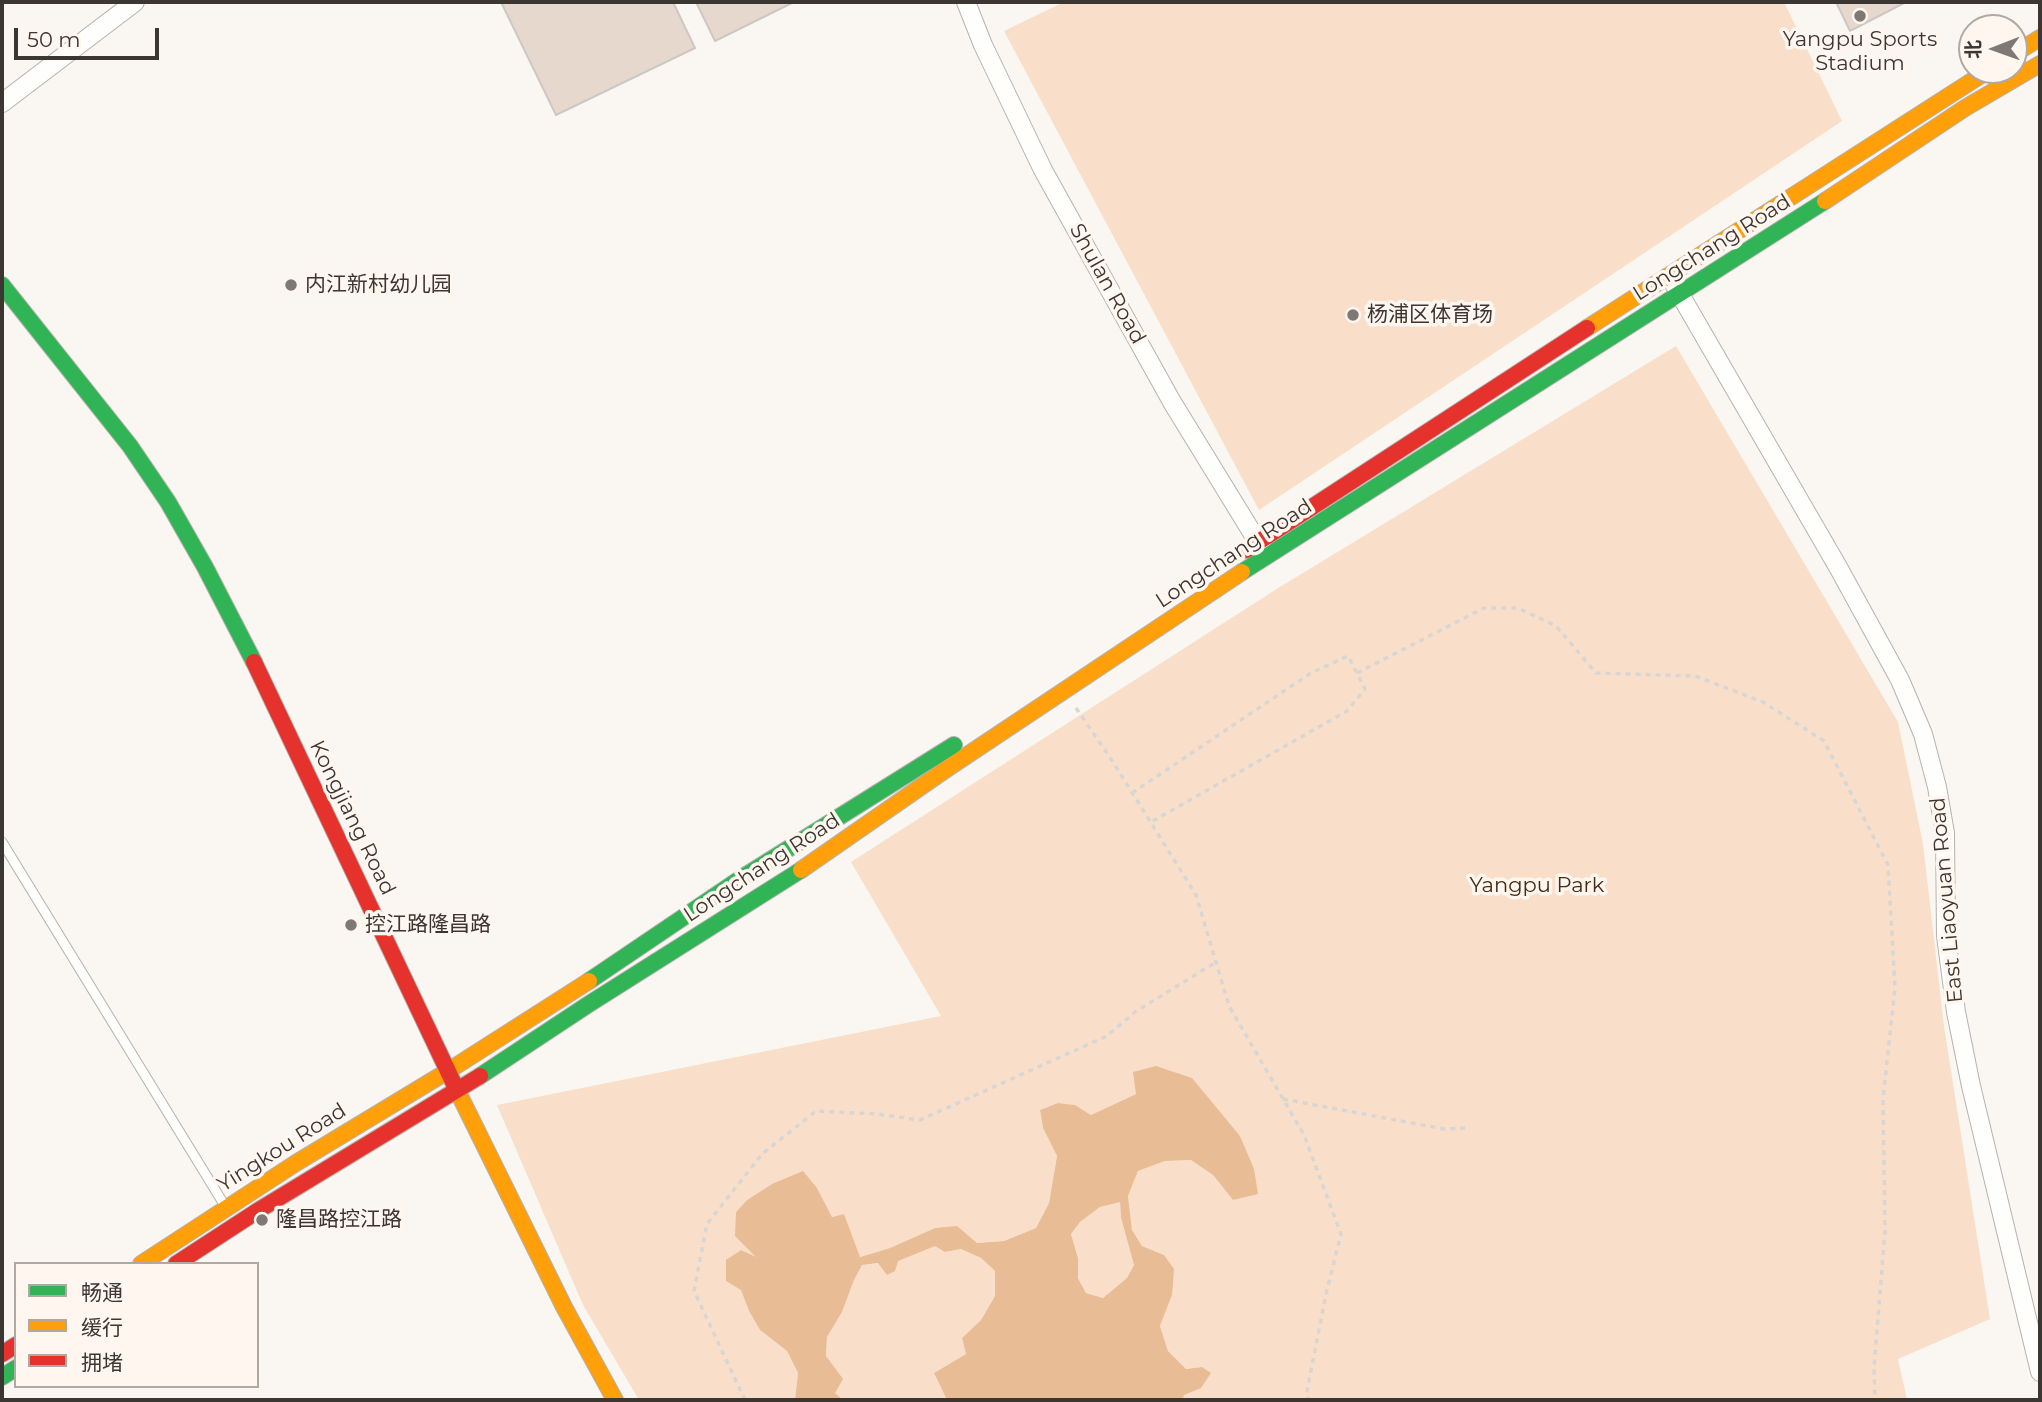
<!DOCTYPE html>
<meta charset="utf-8">
<style>
body{margin:0}
#map{position:relative;width:2042px;height:1402px;overflow:hidden;background:#faf6f2;font-family:Montserrat,"Noto Sans SC",sans-serif}
canvas{display:block}
.frame{position:absolute;inset:0;border:4px solid #3b3631;pointer-events:none}
.legend{position:absolute;left:14px;top:1262px;width:245px;height:126px;box-sizing:border-box;background:#fef6ef;border:2px solid #b0a9a3;margin:0;padding:9px 12px;list-style:none;font-size:21px;color:#3b3631}
.legend li{display:flex;align-items:center;gap:14px;height:35px}
.legend b{width:35px;border:2px solid #b0a9a3}
.north{position:absolute;left:1958px;top:14px;width:70px;height:70px;box-sizing:border-box;background:#fef6ef;border:2px solid #b0a9a3;border-radius:50%;rotate:269deg;font-size:19px;font-weight:700;line-height:28px;text-align:center;color:#3b3631}
.north::after{content:'';display:block;margin:auto;width:24px;height:32px;background:#7e7975;clip-path:polygon(50% 0,100% 100%,50% 72%,0 100%)}
.scale{position:absolute;left:14px;top:28px;width:145px;height:32px;box-sizing:border-box;border:4px solid #3b3631;border-top:0;padding-left:9px;font-size:21px;line-height:24px;white-space:nowrap;color:#3b3631;-webkit-text-stroke:5px #fef6ef;paint-order:stroke}
</style>
<div id="map">
<canvas width="2042" height="1402"></canvas>
<div class="frame"></div>
<ul class="legend">
<li><b style="height:9px;background:#30b455"></b>畅通</li>
<li><b style="height:9px;background:#ff9f0a"></b>缓行</li>
<li><b style="height:9px;background:#e5322d"></b>拥堵</li>
</ul>
<div class="north">北</div>
<div class="scale">50 m</div>
</div>
<script>
const ctx = document.querySelector('canvas').getContext('2d');
ctx.lineJoin = 'round';
function fill(path, color) {
  ctx.fillStyle = color;
  ctx.fill(path, 'evenodd');
}
function poly(rows) {
  const path = new Path2D();
  for (const r of rows) {
    path.moveTo(r[0], r[1]);
    for (let i = 2; i < r.length; i += 2) path.lineTo(r[i], r[i + 1]);
  }
  return path;
}
function strokePath(path, color, width, dash) {
  ctx.strokeStyle = color;
  ctx.lineWidth = width;
  ctx.lineCap = dash ? 'butt' : 'round';
  ctx.setLineDash(dash || []);
  ctx.stroke(path);
}
function label(font, color, halo, rows, align = 'center') {
  ctx.font = font + ' Montserrat,"Noto Sans SC",sans-serif';
  ctx.lineWidth = 7;
  ctx.setLineDash([]);
  ctx.textBaseline = 'middle';
  ctx.strokeStyle = halo;
  ctx.fillStyle = color;
  for (const [text, x, y, turn = 0] of rows) {
    ctx.save();
    ctx.translate(x, y);
    ctx.rotate((+turn || 0) * Math.PI / 180);
    ctx.textAlign = isNaN(turn) ? turn : align;
    if (halo) ctx.strokeText(text, 0, 0);
    ctx.fillText(text, 0, 0);
    ctx.restore();
  }
}
fill(poly([
 [1064,2,1784,2,1842,121,1259,510,1004,31],
 [1676,346,1898,722,1923,844,1944,1026,1990,1319,1898,1359,1907,1400,1183,1400,1184,1395,1202,1367,1186,1369,1168,1351,1160,1326,1172,1295,1164,1255,1142,1246,1132,1230,1128,1196,1138,1171,1165,1161,1191,1160,1213,1175,1233,1200,1258,1193,1240,1136,1216,1109,1136,1094,1091,1115,1075,1105,1058,1103,1040,1110,1043,1128,1057,1156,1049,1203,1036,1228,1004,1241,977,1243,957,1227,935,1228,890,1248,859,1257,844,1214,832,1217,817,1188,772,1184,747,1200,736,1212,758,1259,741,1250,727,1260,726,1281,741,1289,749,1311,760,1330,787,1351,798,1373,795,1400,639,1400,583,1305,497,1105,941,1016,851,862,1275,590],
 [1120,1201,1121,1218,1134,1265,1127,1278,1103,1298,1086,1293,1078,1277,1078,1258,1071,1234,1080,1222,1100,1207],
 [935,1245,945,1252,961,1249,981,1258,995,1271,995,1296,981,1320,962,1338,966,1354,934,1373,947,1400,903,1400,902,1398,893,1400,843,1400,835,1393,826,1356,827,1337,842,1312,854,1280,862,1265,897,1261]
]), '#f9dfc9');
fill(poly([
 [1156,1066,1192,1078,1240,1136,1254,1169,1258,1194,1233,1200,1213,1175,1191,1160,1165,1161,1138,1171,1128,1196,1132,1230,1142,1246,1164,1255,1174,1269,1172,1295,1160,1326,1168,1351,1186,1369,1202,1367,1211,1373,1201,1388,1184,1395,1183,1400,947,1400,934,1373,966,1354,962,1338,981,1320,995,1296,995,1271,981,1258,961,1249,945,1252,935,1246,898,1261,895,1271,887,1275,878,1263,862,1265,854,1280,842,1312,827,1337,826,1356,843,1379,835,1393,843,1400,795,1400,798,1373,787,1351,760,1330,749,1311,741,1290,726,1281,726,1260,741,1250,756,1257,735,1236,736,1212,747,1200,772,1184,803,1171,817,1188,832,1217,844,1214,860,1257,890,1248,935,1228,957,1226,977,1243,1004,1241,1036,1228,1049,1203,1057,1156,1043,1128,1040,1110,1058,1103,1075,1105,1091,1115,1136,1094,1133,1072],
 [1120,1202,1121,1218,1134,1265,1127,1278,1103,1298,1086,1293,1078,1278,1078,1258,1071,1234,1080,1222,1100,1207]
]), '#e8bc94');
const building = poly([
 [501,2,673,2,695,48,556,115,501,2],
 [696,2,794,2,715,41,696,2],
 [1836,2,1906,2,1850,31,1836,2]
]);
fill(building, '#e6d8cc');
strokePath(building, '#cdc8c4', 2);
const lane = poly([
 [2,842,225,1206]
]);
const street = poly([
 [966,2,983,45,1043,170,1172,402,1264,552],
 [2,103,135,2],
 [1674,284,1838,567,1900,680,1923,734,1937,787,1945,833,1946,936,1956,1012,1971,1086,2040,1372]
]);
const fast = poly([
 [2,285,130,446,168,502,205,567,254,662],
 [1242,572,1825,201],
 [589,981,740,879,954,745],
 [480,1076,589,1004,801,870],
 [2,1377,16,1368]
]);
const slow = poly([
 [2014,54,2040,38],
 [1825,201,1965,108,2040,64],
 [1587,328,1989,70],
 [801,870,945,770,1242,572],
 [454,1084,564,1307,615,1400],
 [141,1264,296,1163,448,1071,589,981]
]);
const jam = poly([
 [1246,550,1587,328],
 [254,662,454,1084],
 [176,1264,259,1210,480,1076],
 [2,1354,16,1345]
]);
strokePath(lane, '#b6b2ae', 11);
strokePath(street, '#b6b2ae', 20);
strokePath(fast, '#b6b2ae', 18);
strokePath(slow, '#b6b2ae', 18);
strokePath(jam, '#b6b2ae', 18);
strokePath(poly([
 [1357,673,1484,608,1518,608,1556,626,1596,673,1695,676,1763,702,1824,741,1888,865,1895,988,1883,1099,1885,1231,1874,1368,1875,1400],
 [1076,708,1113,762,1196,895,1229,1006,1304,1135,1341,1234,1326,1294,1306,1396,1309,1400],
 [1132,793,1311,673,1348,656,1365,689,1347,711,1151,822],
 [1283,1099,1444,1129,1469,1128],
 [745,1400,694,1291,707,1224,762,1154,816,1111,877,1114,920,1120,1107,1036,1135,1012,1216,962]
]), '#d7d6d4', 3.5, [5, 5]);
strokePath(lane, '#fefefd', 9);
strokePath(street, '#fefefd', 18);
strokePath(fast, '#30b455', 16);
strokePath(slow, '#ff9f0a', 16);
strokePath(jam, '#e5322d', 16);
for (const [x, y, r, color] of [
 [1860,16,7,"#7e7975"],
 [291,285,7,"#7e7975"],
 [1353,315,7,"#7e7975"],
 [351,925,7,"#7e7975"],
 [262,1220,7,"#7e7975"]
]) {
  const dot = new Path2D();
  dot.arc(x, y, r, 0, 2 * Math.PI);
  ctx.fillStyle = color;
  ctx.fill(dot);
  strokePath(dot, '#fef6ef', 2.5);
}
label('21px', '#3b3631', '#fef6ef', [
 ["Yangpu Sports",1860,40,"center"],
 ["Stadium",1860,64,"center"],
 ["内江新村幼儿园",305,285],
 ["杨浦区体育场",1367,315],
 ["控江路隆昌路",365,925],
 ["隆昌路控江路",276,1220]
], 'left');
label('21px', '#3b3631', '#fef6ef', [
 ["Longchang Road",1712,248,-32],
 ["Shulan Road",1107,284,61],
 ["Longchang Road",1234,554,-33],
 ["Kongjiang Road",352,818,64],
 ["Longchang Road",762,868,-33],
 ["East Liaoyuan Road",1947,900,-95],
 ["Yingkou Road",282,1148,-32]
]);
label('21px', '#442b12', '#fef6ef', [
 ["Yangpu Park",1537,886]
]);
</script>
